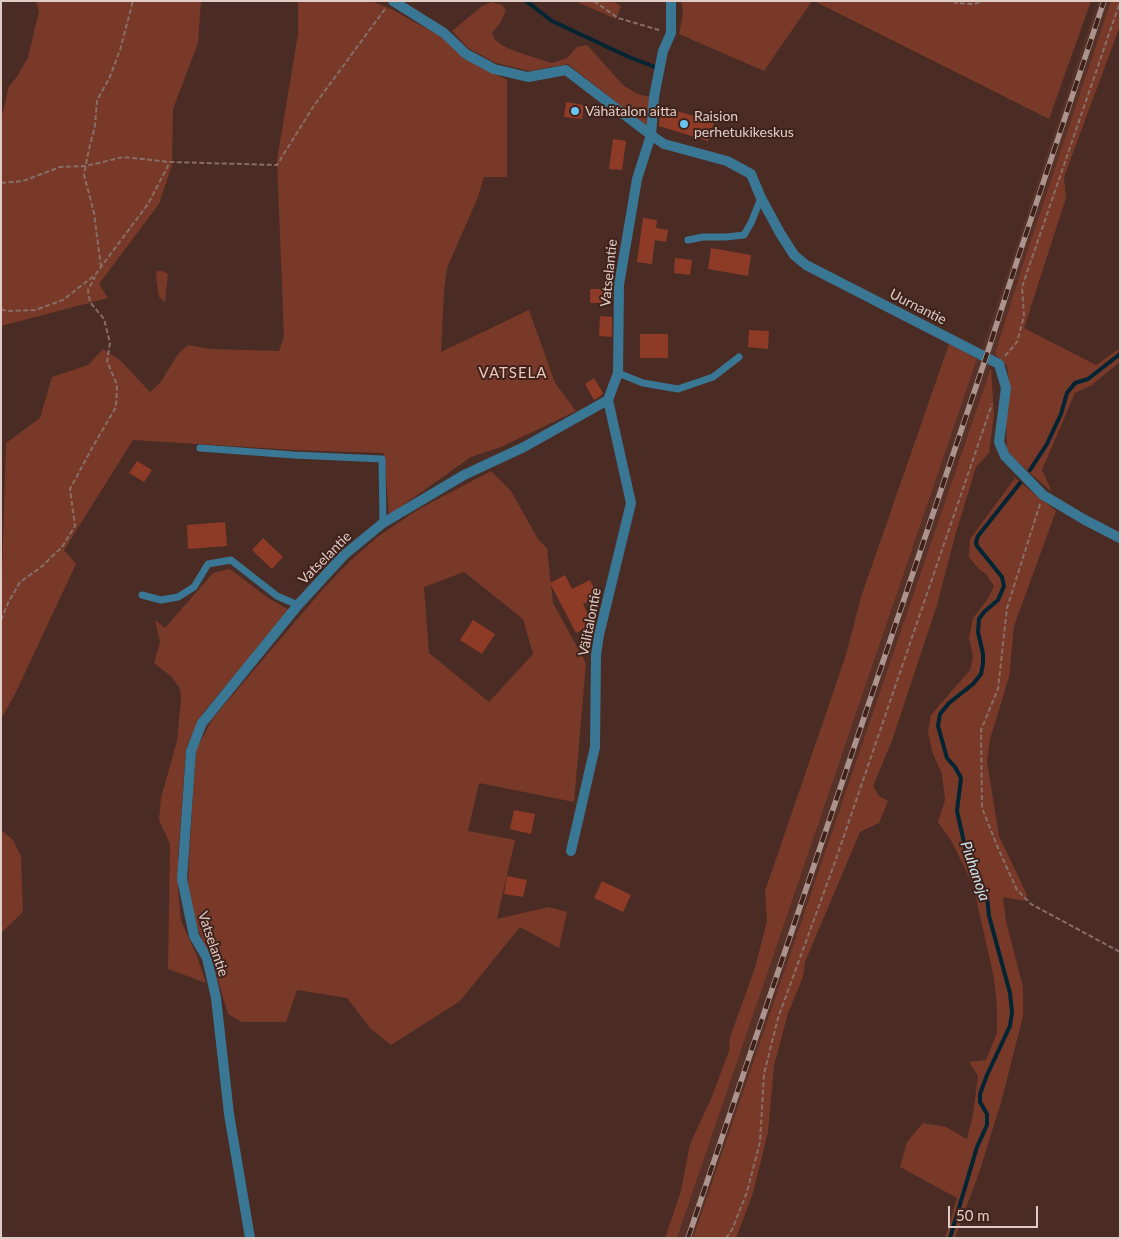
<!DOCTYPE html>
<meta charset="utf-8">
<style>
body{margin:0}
#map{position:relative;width:1121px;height:1239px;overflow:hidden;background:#4a2c24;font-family:Lato,sans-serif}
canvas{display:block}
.frame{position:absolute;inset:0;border:2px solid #e0ccc7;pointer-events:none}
.scale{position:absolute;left:948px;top:1206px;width:90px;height:22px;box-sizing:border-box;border:2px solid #e0ccc7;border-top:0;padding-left:6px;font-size:15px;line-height:18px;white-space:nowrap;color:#e0ccc7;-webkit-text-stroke:4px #3f221a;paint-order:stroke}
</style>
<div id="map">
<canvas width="1121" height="1239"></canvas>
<div class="frame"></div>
<div class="scale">50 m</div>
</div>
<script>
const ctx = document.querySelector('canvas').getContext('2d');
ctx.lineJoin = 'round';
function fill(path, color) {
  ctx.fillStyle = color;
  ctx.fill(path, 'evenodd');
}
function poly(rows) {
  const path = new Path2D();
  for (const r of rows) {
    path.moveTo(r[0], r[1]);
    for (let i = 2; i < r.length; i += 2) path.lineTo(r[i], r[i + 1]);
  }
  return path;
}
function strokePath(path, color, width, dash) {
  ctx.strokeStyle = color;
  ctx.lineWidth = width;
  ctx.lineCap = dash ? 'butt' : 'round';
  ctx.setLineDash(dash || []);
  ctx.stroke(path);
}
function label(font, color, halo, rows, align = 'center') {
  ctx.font = font + ' Lato,sans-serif';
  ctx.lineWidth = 4;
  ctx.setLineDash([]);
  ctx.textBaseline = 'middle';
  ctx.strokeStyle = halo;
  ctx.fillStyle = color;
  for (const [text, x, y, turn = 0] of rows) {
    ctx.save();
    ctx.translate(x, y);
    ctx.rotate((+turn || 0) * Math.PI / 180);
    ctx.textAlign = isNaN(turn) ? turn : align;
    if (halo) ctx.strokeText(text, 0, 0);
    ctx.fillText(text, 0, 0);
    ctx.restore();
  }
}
fill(poly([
 [1098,1,1111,1,1024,261,995,354,693,1238,677,1238,977,359,982,349]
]), '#573228');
fill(poly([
 [36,1,201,1,198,43,173,109,172,165,159,204,99,284,108,298,1,326,1,120,9,86,17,77,28,57,39,11],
 [298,1,371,1,391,9,442,37,465,58,507,80,507,177,484,177,478,197,447,268,444,292,441,352,529,310,555,383,576,411,501,447,471,457,389,515,384,453,295,450,133,440,64,550,76,564,15,694,1,719,1,607,6,443,40,418,52,377,88,365,103,349,121,361,150,392,160,383,178,354,188,345,211,349,279,351,284,337,277,160,298,34],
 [575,1,612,1,621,6,616,19],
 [681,1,812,1,764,71,679,34,683,13],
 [814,1,1091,1,1049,119],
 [1111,1,1120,1,1120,26,1064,177,1066,198,1024,328,1096,365,1120,348,1120,362,1092,385,1075,393,1042,470,1052,492,1014,459,1007,449,1006,422,1010,390,1007,366,995,354,1024,261],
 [492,2,502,5,506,10,501,22,492,33,495,40,505,47,523,54,552,63,567,58,577,47,587,45,624,86,638,94,650,97,649,128,568,64,530,71,496,63,468,48,452,31,482,6],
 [157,271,162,271,168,274,165,302,159,297,156,277],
 [949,344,977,359,677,1238,665,1238,681,1191,690,1144,711,1099,729,1051,730,1037,755,968,767,921,765,891,846,655,861,597],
 [991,367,994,415,989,453,976,467,955,536,937,605,892,741,873,786,879,796,888,801,879,823,860,832,805,962,803,977,788,1013,774,1066,768,1132,753,1193,736,1238,693,1238],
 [491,471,511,491,538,539,547,548,553,603,586,663,574,802,479,783,468,831,515,840,497,919,549,907,567,912,559,948,520,927,460,1001,391,1045,371,1029,347,998,297,990,286,1022,242,1022,228,1014,215,970,192,915,188,889,189,857,196,750,213,718,323,589,351,560,380,535,419,509],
 [464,572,523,619,533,654,489,702,429,653,424,587],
 [1015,478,1056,511,1014,626,1009,677,990,739,987,762,999,836,1027,895,1025,901,1003,897,1006,921,1023,987,1023,1016,1002,1099,980,1170,955,1238,945,1238,957,1198,900,1167,907,1142,923,1123,946,1127,967,1139,973,1114,978,1076,969,1062,986,1060,997,1033,997,1006,994,978,973,885,952,842,938,822,945,800,942,774,932,751,928,731,931,715,970,670,973,656,969,638,973,618,987,600,994,586,986,574,979,569,969,557,970,539],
 [230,569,268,598,289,610,202,714,186,748,178,857,178,890,181,921,197,956,206,983,168,969,170,844,159,820,161,798,177,741,181,699,180,689,172,677,154,663,160,642,155,620,165,628,213,573],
 [1,830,13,840,21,856,23,912,1,933]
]), '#783929');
strokePath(poly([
 [526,1,552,21,629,57,655,67],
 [1030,470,1047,444,1061,414,1067,393,1075,383,1088,379,1120,354],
 [950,1238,977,1147,987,1125,987,1114,980,1102,980,1094,987,1075,1010,1026,1012,1012,1010,993,989,916,987,897,979,877,965,847,957,811,961,778,955,767,947,758,938,726,940,714,949,703,973,684,981,674,983,664,983,654,978,632,979,619,984,612,998,600,1004,586,1002,577,977,546,976,542,978,536,1020,483]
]), '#032432', 4);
fill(poly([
 [566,102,584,105,582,119,564,117],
 [660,106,714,122,708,141,659,126],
 [613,139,626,141,622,170,609,169],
 [643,218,657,220,656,228,668,230,666,242,655,240,652,264,637,262],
 [711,248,751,255,748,276,708,269],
 [675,258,692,260,690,275,674,273],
 [590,289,604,289,604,303,590,303],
 [600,316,612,317,612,337,599,336],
 [749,330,769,331,768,349,748,347],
 [640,334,668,334,668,358,640,358],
 [594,378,603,393,602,395,594,400,585,384],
 [137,461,152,470,144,482,129,473],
 [225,522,227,546,188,549,187,525],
 [263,538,283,557,272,569,252,550],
 [565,575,572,589,590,580,598,596,583,604,593,624,576,633,550,583],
 [473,620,495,634,482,654,460,640],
 [514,810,535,814,531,834,510,829],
 [507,876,527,880,523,897,504,894],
 [602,881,631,895,623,912,594,898]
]), '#8d3b27');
strokePath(poly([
 [594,1,618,18,659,30],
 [953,1,956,3,974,4,984,1],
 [1,183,23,181,60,167,86,166,123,157,170,162],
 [101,267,94,213,84,175,89,149,95,126,97,100,109,79,120,50,133,1],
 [1,309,7,311,35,310,63,300,95,275,148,204,170,162,277,165,313,107,385,9],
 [1005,356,1017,342,1024,316,1022,287,1120,2],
 [1040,504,1007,608,998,689,981,730,982,808,998,848,1017,890,1031,904,1120,952],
 [1,620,8,603,20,582,40,568,62,547,75,526,70,489,92,448,116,407,117,385,107,361,110,343,104,319,90,302,88,290,95,277],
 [726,1238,732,1230,747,1192,760,1142,764,1074,778,1018,835,862,992,404]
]), '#876e67', 2, [5, 2.5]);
strokePath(poly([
 [688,240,703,237,726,237,744,235,751,223,761,198],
 [618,373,643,383,678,389,713,377,739,357],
 [200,448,294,455,382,459,383,523],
 [142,595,161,600,178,597,194,587,208,564,231,560,277,596,298,605]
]), '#397795', 7);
strokePath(poly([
 [393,1,444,33,466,54,494,69,528,77,566,70,651,135,664,144,727,161,751,174,761,198,780,233,794,255,806,265,999,364,1006,388,999,442,1005,456,1043,495,1085,520,1120,538],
 [571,851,595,747,596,655,599,635,631,503,608,400],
 [250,1238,229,1114,216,998,207,958,194,936,182,879,191,751,202,723,298,605,344,555,383,523,464,475,524,447,608,400,618,373,619,285,637,179,651,135,654,97,663,51,671,33,671,1]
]), '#397795', 10);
const rail = poly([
 [688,1238,986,357,1018,258,1104,1]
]);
strokePath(rail, '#ac948e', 5.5);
strokePath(rail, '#3f221a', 4, [11]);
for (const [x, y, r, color] of [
 [575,111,5,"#69c4f0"],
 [684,124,5,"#69c4f0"]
]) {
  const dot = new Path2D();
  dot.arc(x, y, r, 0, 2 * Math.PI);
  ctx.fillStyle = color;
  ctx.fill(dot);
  strokePath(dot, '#3f221a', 2);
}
label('14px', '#e0ccc7', '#3f221a', [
 ["Vähätalon aitta",585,111],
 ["Raision",694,116],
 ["perhetukikeskus",694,132]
], 'left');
label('14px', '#e0ccc7', '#3f221a', [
 ["Vatselantie",609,273,-84],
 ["Uurnantie",918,307,27],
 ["Vatselantie",325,558,-45],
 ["Välitalontie",590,622,-79],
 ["Vatselantie",213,944,71]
]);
ctx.letterSpacing = '1px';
label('15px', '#efc8bd', '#3f221a', [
 ["VATSELA",513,373]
]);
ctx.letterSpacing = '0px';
label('italic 15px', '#d0e6f2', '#3f221a', [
 ["Piuhanoja",975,871,71]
]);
</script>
